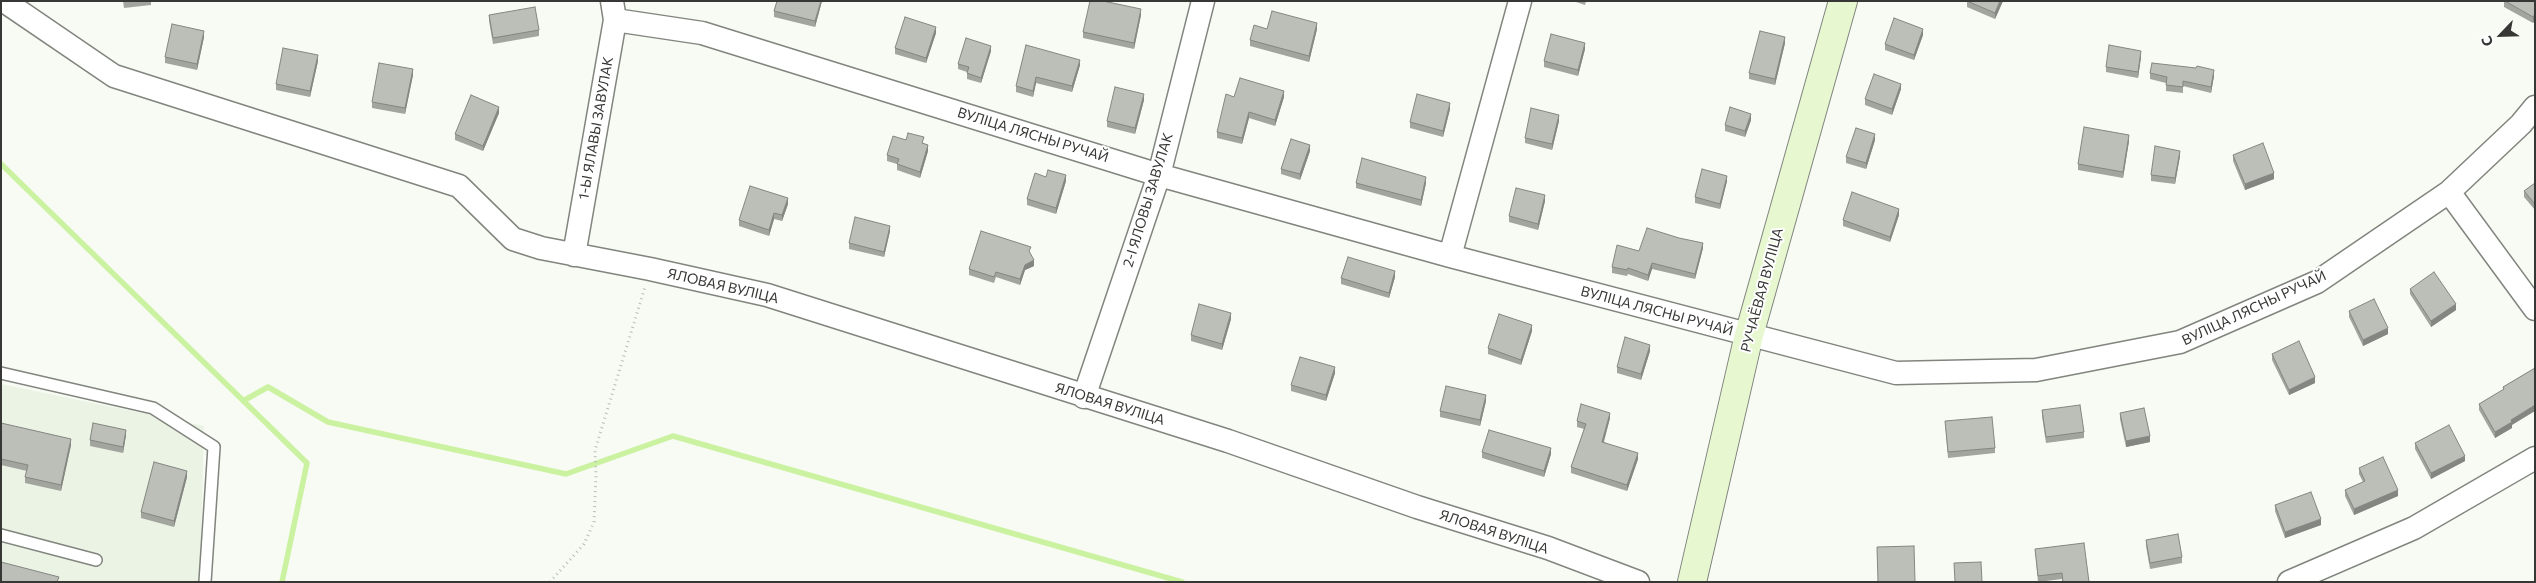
<!DOCTYPE html>
<meta charset="utf-8">
<style>
body{margin:0}
#map{position:relative;width:2536px;height:583px;overflow:hidden;background:#f7fbf3;font-family:Commissioner,sans-serif}
canvas{display:block}
.frame{position:absolute;inset:0;border:2px solid #373835;pointer-events:none}
.north{position:absolute;left:2476px;top:10px;width:50px;height:50px;-webkit-text-stroke:4px #fff;paint-order:stroke;rotate:246deg;font-size:14px;font-weight:700;line-height:20px;text-align:center;color:#373835}
.north::after{content:'';display:block;margin:auto;width:18px;height:22px;background:#373835;clip-path:polygon(50% 0,100% 100%,50% 72%,0 100%)}
</style>
<div id="map">
<canvas width="2536" height="583"></canvas>
<div class="frame"></div>
<div class="north">С</div>
</div>
<script>
const ctx = document.querySelector('canvas').getContext('2d');
ctx.lineJoin = 'round';
function fill(path, color) {
  ctx.fillStyle = color;
  ctx.fill(path, 'evenodd');
}
function poly(rows) {
  const path = new Path2D();
  for (const r of rows) {
    path.moveTo(r[0], r[1]);
    for (let i = 2; i < r.length; i += 2) path.lineTo(r[i], r[i + 1]);
  }
  return path;
}
function strokePath(path, color, width, dash) {
  ctx.strokeStyle = color;
  ctx.lineWidth = width;
  ctx.lineCap = dash ? 'butt' : 'round';
  ctx.setLineDash(dash || []);
  ctx.stroke(path);
}
function label(font, color, halo, rows, align = 'center') {
  ctx.font = font + ' Commissioner,sans-serif';
  ctx.lineWidth = 4;
  ctx.setLineDash([]);
  ctx.textBaseline = 'middle';
  ctx.strokeStyle = halo;
  ctx.fillStyle = color;
  for (const [text, x, y, turn = 0] of rows) {
    ctx.save();
    ctx.translate(x, y);
    ctx.rotate((+turn || 0) * Math.PI / 180);
    ctx.textAlign = isNaN(turn) ? turn : align;
    if (halo) ctx.strokeText(text, 0, 0);
    ctx.fillText(text, 0, 0);
    ctx.restore();
  }
}
fill(poly([
 [1,384,204,426,200,582,1,582]
]), '#ebf3e4');
strokePath(poly([
 [1,164,307,463,282,582],
 [243,401,268,387,328,422,566,474,673,436,1182,582]
]), '#cbf2a1', 5.5);
const lane = poly([
 [1,373,153,408,214,447,205,582],
 [1,535,96,560]
]);
const street = poly([
 [4,1,114,76,459,186,513,239,541,248,650,269,767,295,1228,441,1417,507,1548,548,1638,582],
 [615,20,702,33,1159,175,1450,256,1896,373,2036,370,2180,342,2317,282,2449,192,2521,124,2535,107],
 [2449,192,2535,309],
 [574,255,615,20,612,1],
 [1450,256,1520,1],
 [1084,397,1159,175,1203,1],
 [2289,582,2414,528,2535,458]
]);
const secondary = poly([
 [1692,582,1749,335,1843,1]
]);
strokePath(lane, '#81857e', 14);
strokePath(street, '#81857e', 25);
strokePath(secondary, '#81857e', 30);
strokePath(poly([
 [550,582,584,544,594,522,596,475,595,450,645,287]
]), '#bbbeb8', 3, [1, 4]);
strokePath(lane, '#fff', 11);
strokePath(street, '#fff', 22);
strokePath(secondary, '#e7f8d1', 28);
fill(poly([
 [123,1,151,1,151,5,124,8],
 [777,1,822,1,815,27,774,17,774,11],
 [1573,1,1586,1,1585,5],
 [1967,1,2003,1,1995,19,1967,7],
 [2504,1,2535,1,2535,20,2533,23,2504,7],
 [489,15,539,30,539,36,493,44,489,21],
 [1141,15,1134,49,1083,38,1083,32],
 [1267,29,1317,29,1309,62,1250,46,1250,40],
 [936,33,926,63,895,54,895,48],
 [1923,35,1914,60,1885,50,1885,44],
 [204,37,197,70,165,63,165,57],
 [1785,43,1775,85,1749,79,1749,73],
 [1026,45,1080,65,1072,92,1036,83,1033,97,1016,92,1016,86],
 [1585,49,1578,76,1544,67,1544,61],
 [991,51,981,83,967,79,967,72,958,69,958,64],
 [2141,57,2138,78,2106,72,2106,67],
 [318,61,310,97,276,90,276,84],
 [2150,73,2214,76,2211,93,2183,86,2183,93,2166,91,2166,83,2150,79],
 [413,75,405,114,372,108,372,102],
 [1901,89,1892,115,1865,105,1865,99],
 [1234,97,1284,97,1275,126,1249,118,1242,144,1217,138,1217,132],
 [1144,100,1135,134,1107,127,1107,121],
 [1450,109,1443,137,1410,128,1410,122],
 [499,113,483,151,455,140,455,134],
 [1751,120,1745,137,1725,131,1725,125],
 [1559,121,1552,150,1525,143,1525,138],
 [906,140,924,143,928,151,920,178,897,170,897,164,887,161,887,155],
 [1875,140,1866,169,1846,163,1846,157],
 [2129,141,2123,178,2078,170,2078,164],
 [1310,151,1300,180,1281,174,1281,169],
 [2233,155,2274,179,2245,190,2233,161],
 [2180,156,2175,184,2151,181,2151,175],
 [1046,177,1066,181,1056,214,1027,205,1027,199],
 [1727,181,1720,209,1695,203,1695,197],
 [1356,183,1426,183,1421,206,1356,188],
 [2535,183,2535,210,2524,197,2524,191],
 [1545,201,1538,230,1509,222,1509,216],
 [788,204,782,221,774,219,769,236,739,226,739,220],
 [1899,215,1890,242,1843,226,1843,220],
 [890,231,884,257,849,249,849,243],
 [1703,248,1695,279,1652,269,1648,281,1628,274,1627,276,1612,273,1612,267,1639,251],
 [1030,253,1034,266,1025,270,1020,285,996,277,994,283,969,275,969,269],
 [1395,277,1389,298,1341,284,1341,278],
 [2410,289,2456,310,2431,327,2410,294],
 [2349,311,2388,334,2363,346,2349,317],
 [1231,319,1222,350,1191,341,1191,335],
 [1532,331,1521,365,1488,354,1488,348],
 [1650,351,1641,380,1617,373,1617,367],
 [2272,354,2315,383,2289,395,2272,360],
 [2535,368,2512,425,2512,428,2495,438,2479,410,2479,404,2503,390,2503,387],
 [1335,373,1326,401,1291,391,1291,385],
 [1486,401,1480,426,1440,417,1440,411],
 [2042,410,2084,432,2084,438,2046,443,2042,416],
 [2120,413,2150,442,2126,447,2120,419],
 [1610,418,1604,442,1638,459,1627,491,1571,473,1571,467,1584,429,1577,427,1577,421],
 [1945,421,1995,448,1995,453,1948,458],
 [1,423,71,445,61,491,25,483,25,477,27,471,1,465],
 [126,435,123,453,90,446,90,440],
 [2415,443,2465,461,2431,479,2415,449],
 [1482,452,1551,454,1544,477,1482,458],
 [2359,468,2398,496,2354,515,2345,496,2345,490,2363,482,2359,474],
 [187,477,174,527,141,518,141,512],
 [2275,505,2321,525,2285,538,2275,511],
 [2146,540,2182,557,2182,563,2150,569,2146,546],
 [2035,549,2089,582,2062,582,2062,579,2038,582]
]), '#a2a49e');
fill(poly([
 [821,1,822,1,815,27,815,21],
 [2000,1,2003,1,1995,19,1995,13],
 [1141,9,1141,15,1134,49,1134,43],
 [2535,14,2535,20,2533,23,2533,17],
 [1317,23,1317,29,1309,62,1309,56],
 [936,27,936,33,926,63,926,58],
 [1923,29,1923,35,1914,60,1914,55],
 [204,31,204,37,197,70,197,64],
 [1785,37,1785,43,1775,85,1775,79],
 [1585,43,1585,49,1578,76,1578,70],
 [991,46,991,51,981,83,981,78],
 [2141,51,2141,57,2138,78,2138,72],
 [318,55,318,61,310,97,310,91],
 [1080,60,1080,65,1072,92,1072,86],
 [413,69,413,75,405,114,405,108],
 [2214,70,2214,76,2211,93,2211,87],
 [1036,77,1036,83,1033,97,1033,91],
 [1901,84,1901,89,1892,115,1892,109],
 [1284,91,1284,97,1275,126,1275,120],
 [1144,94,1144,100,1135,134,1135,128],
 [1450,103,1450,109,1443,137,1443,131],
 [499,107,499,113,483,151,483,146],
 [1249,112,1249,118,1242,144,1242,138],
 [1751,114,1751,120,1745,137,1745,131],
 [1559,115,1559,121,1552,150,1552,144],
 [1875,134,1875,140,1866,169,1866,163],
 [2129,135,2129,141,2123,178,2123,172],
 [928,145,928,151,920,178,920,172],
 [1310,145,1310,151,1300,180,1300,174],
 [2180,151,2180,156,2175,184,2175,178],
 [2274,173,2274,179,2245,190,2245,184],
 [1066,175,1066,181,1056,214,1056,208],
 [1727,176,1727,181,1720,209,1720,204],
 [1426,177,1426,183,1421,206,1421,200],
 [1545,195,1545,201,1538,230,1538,224],
 [788,198,788,204,782,221,782,215],
 [1899,209,1899,215,1890,242,1890,237],
 [774,213,774,219,769,236,769,230],
 [890,226,890,231,884,257,884,252],
 [1703,243,1703,248,1695,279,1695,274],
 [1034,260,1034,266,1025,270,1020,285,1020,279,1025,265],
 [1652,263,1652,269,1648,281,1648,275],
 [1395,271,1395,277,1389,298,1389,293],
 [2456,304,2456,310,2431,327,2431,321],
 [1231,313,1231,319,1222,350,1222,344],
 [1532,325,1532,331,1521,365,1521,360],
 [2388,328,2388,334,2363,346,2363,340],
 [1650,345,1650,351,1641,380,1641,374],
 [1335,367,1335,373,1326,401,1326,395],
 [2315,377,2315,383,2289,395,2289,390],
 [1486,395,1486,401,1480,426,1480,420],
 [2535,405,2535,411,2512,425,2512,428,2495,438,2495,432,2511,420],
 [1610,413,1610,418,1602,447,1602,442],
 [126,430,126,435,123,453,123,447],
 [2150,436,2150,442,2126,447,2126,441],
 [71,439,71,445,61,491,61,485],
 [1551,448,1551,454,1544,477,1544,471],
 [1638,453,1638,459,1627,491,1627,485],
 [2465,456,2465,461,2431,479,2431,473],
 [187,471,187,477,174,527,174,521],
 [2398,490,2398,496,2354,515,2354,509],
 [2321,519,2321,525,2285,538,2285,532]
]), '#848681');
const building = poly([
 [777,1,821,1,815,21,774,11,777,1],
 [1090,1,1103,1,1141,9,1134,43,1083,32,1090,1],
 [1967,1,2000,1,1995,13,1967,1],
 [2505,1,2535,1,2535,14,2533,17,2505,1],
 [535,7,539,30,493,38,489,15,535,7],
 [1272,11,1317,23,1309,56,1250,40,1254,25,1267,29,1272,11],
 [905,17,936,27,926,58,895,48,905,17],
 [1894,18,1923,29,1914,55,1885,44,1894,18],
 [172,24,204,31,197,64,165,57,172,24],
 [1760,31,1785,37,1775,79,1749,73,1760,31],
 [1551,34,1585,43,1578,70,1544,61,1551,34],
 [966,38,991,46,981,78,967,73,969,67,958,64,966,38],
 [1026,45,1080,60,1072,86,1036,77,1033,91,1016,86,1026,45],
 [2109,45,2141,51,2138,72,2106,67,2109,45],
 [283,48,318,55,310,91,276,84,283,48],
 [379,63,413,69,405,108,372,102,379,63],
 [2152,63,2196,68,2197,66,2214,70,2211,87,2183,81,2183,87,2166,85,2167,77,2150,73,2152,63],
 [1874,74,1901,84,1892,109,1865,99,1874,74],
 [1240,78,1284,91,1275,120,1249,112,1242,138,1217,132,1226,94,1234,97,1240,78],
 [1115,87,1144,94,1135,128,1107,121,1115,87],
 [1417,94,1450,103,1443,131,1410,122,1417,94],
 [471,95,499,107,483,146,455,134,471,95],
 [1730,107,1751,114,1745,131,1725,125,1730,107],
 [1531,108,1559,115,1552,144,1525,138,1531,108],
 [2084,127,2129,135,2123,172,2078,164,2084,127],
 [1856,128,1875,134,1866,163,1846,157,1856,128],
 [908,133,924,137,922,143,928,145,920,172,897,164,899,159,887,155,893,136,906,140,908,133],
 [1291,139,1310,145,1300,174,1281,169,1291,139],
 [2263,143,2274,173,2245,184,2233,155,2263,143],
 [2155,146,2180,151,2175,178,2151,175,2155,146],
 [1362,158,1426,177,1421,200,1356,183,1362,158],
 [1702,169,1727,176,1720,204,1695,197,1702,169],
 [1048,170,1066,175,1056,208,1027,199,1035,173,1046,177,1048,170],
 [2535,183,2535,204,2524,191,2535,183],
 [750,186,788,198,782,215,774,213,769,230,739,220,750,186],
 [1516,188,1545,195,1538,224,1509,216,1516,188],
 [1852,192,1899,209,1890,237,1843,220,1852,192],
 [855,217,890,226,884,252,849,243,855,217],
 [1647,228,1679,238,1703,243,1695,274,1652,263,1648,275,1628,268,1627,270,1612,267,1617,245,1639,251,1647,228],
 [981,231,1031,247,1029,251,1034,260,1025,265,1020,279,996,272,994,277,969,269,981,231],
 [1348,257,1395,271,1389,293,1341,278,1348,257],
 [2434,272,2456,304,2431,321,2410,289,2434,272],
 [2374,299,2388,328,2363,340,2349,311,2374,299],
 [1199,304,1231,313,1222,344,1191,335,1199,304],
 [1499,314,1532,325,1521,360,1488,348,1499,314],
 [1625,337,1650,345,1641,374,1617,367,1625,337],
 [2299,341,2315,377,2289,390,2272,354,2299,341],
 [1300,357,1335,367,1326,395,1291,385,1300,357],
 [2535,368,2535,405,2511,420,2512,422,2495,432,2479,404,2504,389,2503,387,2535,368],
 [1446,386,1486,395,1480,420,1440,411,1446,386],
 [1581,404,1610,413,1602,442,1638,453,1627,485,1571,467,1586,424,1577,421,1581,404],
 [2080,405,2084,432,2046,437,2042,410,2080,405],
 [2144,408,2150,436,2126,441,2120,413,2144,408],
 [1992,417,1995,448,1948,452,1945,421,1992,417],
 [1,423,71,439,61,485,25,477,28,465,1,459,1,423],
 [93,423,126,430,123,447,90,440,93,423],
 [2449,425,2465,456,2431,473,2415,443,2449,425],
 [1489,430,1551,448,1544,471,1482,452,1489,430],
 [2383,457,2398,490,2354,509,2345,490,2365,481,2359,468,2383,457],
 [154,462,187,471,174,521,141,512,154,462],
 [2311,492,2321,519,2285,532,2275,505,2311,492],
 [2178,534,2182,557,2150,563,2146,540,2178,534],
 [2084,543,2089,582,2063,582,2062,573,2038,576,2035,549,2084,543],
 [1914,546,1915,582,1878,582,1877,547,1914,546],
 [1,562,59,577,57,582,1,582,1,562],
 [1981,562,1982,582,1955,582,1954,563,1981,562]
]);
fill(building, '#bcbfb8');
strokePath(building, '#848681', 1);
label('14px', '#373835', '#fff', [
 ["1-Ы ЯЛАВЫ ЗАВУЛАК",596,128,-80],
 ["ВУЛІЦА ЛЯСНЫ РУЧАЙ",1033,135,17],
 ["2-І ЯЛОВЫ ЗАВУЛАК",1148,200,-73],
 ["ЯЛОВАЯ ВУЛІЦА",723,286,13],
 ["РУЧАЁВАЯ ВУЛІЦА",1762,290,-75],
 ["ВУЛІЦА ЛЯСНЫ РУЧАЙ",2254,308,-25],
 ["ВУЛІЦА ЛЯСНЫ РУЧАЙ",1657,311,15],
 ["ЯЛОВАЯ ВУЛІЦА",1110,404,17],
 ["ЯЛОВАЯ ВУЛІЦА",1494,532,18]
]);
</script>
